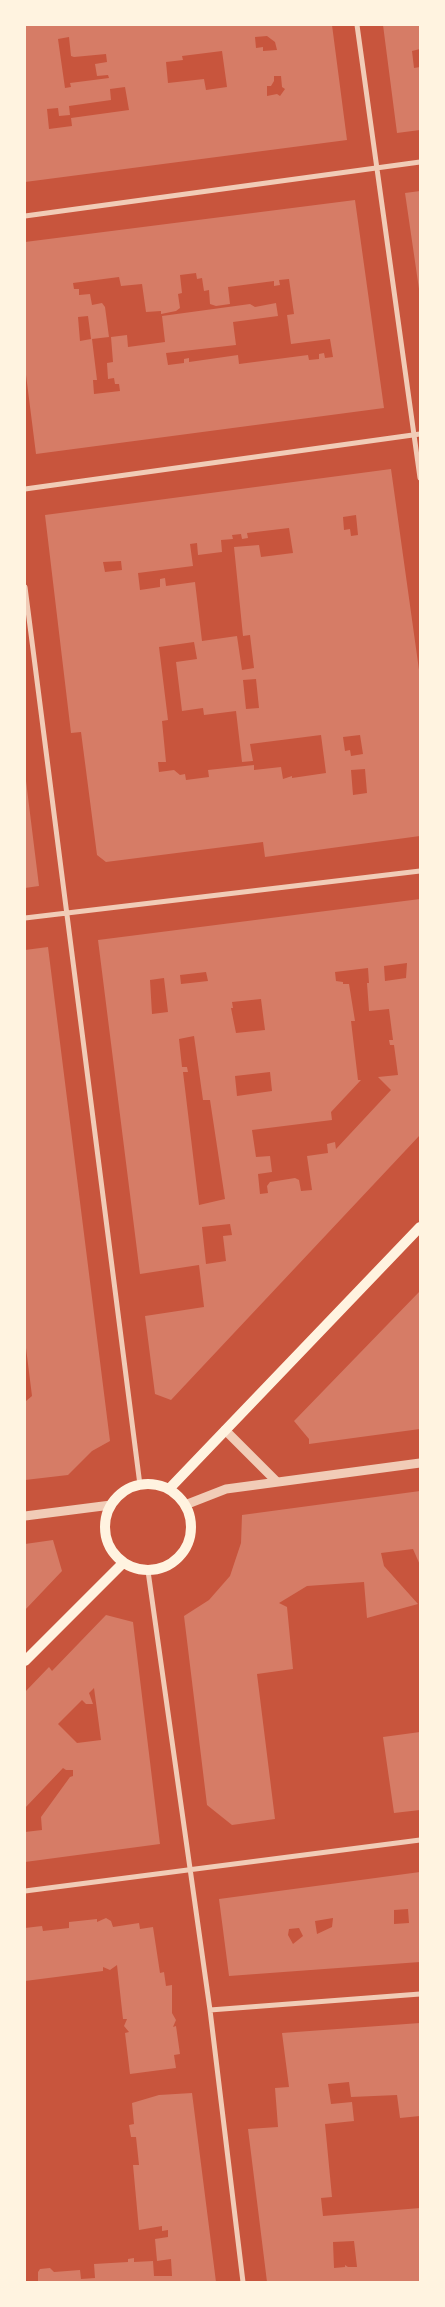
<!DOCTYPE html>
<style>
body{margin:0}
#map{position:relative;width:445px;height:2307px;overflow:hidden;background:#c8553d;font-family:"Asap Condensed",sans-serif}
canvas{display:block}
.frame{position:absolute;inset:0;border:26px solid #fff3e0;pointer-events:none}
</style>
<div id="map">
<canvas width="445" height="2307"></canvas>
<div class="frame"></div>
</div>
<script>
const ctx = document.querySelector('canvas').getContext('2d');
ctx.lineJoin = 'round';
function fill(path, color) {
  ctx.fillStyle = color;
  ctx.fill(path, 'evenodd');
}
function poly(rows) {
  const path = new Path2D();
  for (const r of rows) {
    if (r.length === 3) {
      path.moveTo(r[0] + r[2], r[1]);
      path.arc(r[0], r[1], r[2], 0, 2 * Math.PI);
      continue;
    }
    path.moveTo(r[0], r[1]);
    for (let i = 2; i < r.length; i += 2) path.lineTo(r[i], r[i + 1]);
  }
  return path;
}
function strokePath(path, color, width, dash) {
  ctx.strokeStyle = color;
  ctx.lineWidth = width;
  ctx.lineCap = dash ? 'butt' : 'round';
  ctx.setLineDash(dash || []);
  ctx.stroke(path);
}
fill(poly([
 [25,25,332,25,347,140,25,182],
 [267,36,275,42,277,50,263,51,263,47,256,48,255,37],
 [69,37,71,56,74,57,106,54,107,62,95,64,97,76,108,75,109,78,70,83,71,87,65,88,58,39],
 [222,51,227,87,206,90,204,79,168,83,166,62,183,60,182,56],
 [274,76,281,76,282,87,285,89,280,96,277,94,267,96,267,86,271,86,274,81],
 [125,87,129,110,71,118,72,126,49,129,47,109,58,108,59,116,70,115,69,106,111,100,110,89],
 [383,25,420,25,420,49,412,51,414,68,420,67,420,130,397,133],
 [420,191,420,289,419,289,405,193],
 [355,200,384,408,36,454,25,367,25,242],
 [196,273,197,279,202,278,204,291,209,290,210,304,216,306,230,304,228,287,274,281,274,286,280,285,279,280,289,279,294,314,287,315,291,344,330,339,333,357,325,358,324,353,319,354,319,359,309,360,308,355,239,364,238,355,189,362,189,358,184,359,184,363,168,365,166,353,236,345,233,322,278,316,276,303,255,307,250,304,162,316,165,342,128,347,127,335,111,337,113,362,107,363,108,379,114,378,115,384,119,384,120,391,94,394,93,380,97,380,92,339,109,337,105,307,102,303,92,305,90,294,79,295,79,289,74,289,73,283,119,277,121,286,142,284,146,312,161,311,161,314,176,311,180,308,178,294,182,293,180,275],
 [88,316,91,339,80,341,78,317],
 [391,469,420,677,420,836,265,857,263,842,106,862,97,855,81,732,71,733,45,515],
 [356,515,358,535,351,536,350,529,344,530,343,517],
 [289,528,293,553,261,557,259,545,234,547,243,636,250,635,254,668,242,670,237,636,202,641,195,582,166,586,165,578,160,579,160,587,140,590,138,573,193,566,190,544,197,543,198,555,222,552,221,540,233,539,232,535,241,534,242,539,248,538,247,533],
 [121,561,122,570,105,572,103,562],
 [194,642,197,659,176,662,182,711,203,708,204,715,236,711,242,762,253,761,250,744,321,735,326,773,292,778,292,776,283,779,281,767,254,770,254,765,208,770,209,777,186,780,185,774,180,775,174,770,159,772,158,762,166,762,162,721,168,720,159,647],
 [256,679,259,708,246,709,243,680],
 [360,735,363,754,351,756,350,750,345,751,343,737],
 [365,769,367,793,353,795,351,770],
 [26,781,39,886,25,888,25,782],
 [420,899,420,1135,171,1400,155,1394,145,1316,204,1307,199,1265,140,1274,98,940],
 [407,963,406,978,385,981,384,966],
 [368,968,369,983,367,983,369,1011,389,1009,393,1040,389,1040,390,1045,394,1045,398,1075,378,1077,391,1090,336,1149,335,1142,327,1144,328,1153,307,1156,312,1190,301,1191,299,1180,295,1178,270,1182,267,1186,268,1193,260,1194,258,1174,272,1172,270,1156,256,1157,252,1130,332,1120,331,1112,361,1080,358,1080,351,1021,355,1021,349,984,343,984,343,982,336,981,335,972],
 [206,972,208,981,181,984,180,975],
 [164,978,168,1012,152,1014,150,980],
 [261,999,265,1030,236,1033,231,1008,233,1008,232,1002],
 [194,1036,203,1100,210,1100,225,1199,199,1205,183,1072,188,1072,187,1067,182,1067,179,1039],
 [270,1072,272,1091,237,1096,235,1076],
 [230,1224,232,1235,223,1236,226,1261,206,1264,202,1227],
 [48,947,110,1441,92,1451,68,1475,25,1480,25,1399,26,1401,32,1396,25,1340,25,950],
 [420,1291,420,1429,309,1444,309,1439,294,1421],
 [420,1491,420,1565,413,1549,381,1553,384,1566,418,1604,367,1618,364,1582,307,1586,279,1603,287,1607,293,1669,257,1674,275,1819,232,1825,207,1805,184,1616,209,1600,230,1576,241,1543,242,1515],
 [53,1540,62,1571,25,1610,25,1544],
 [106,1615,133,1622,160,1844,25,1862,25,1832,42,1830,41,1817,70,1777,73,1776,73,1770,66,1770,63,1768,25,1808,25,1692,49,1667,52,1671],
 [94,1688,101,1740,77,1743,58,1724,82,1700,86,1704,93,1704,89,1693],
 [420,1732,420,1810,394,1813,383,1737],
 [420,1872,420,1962,229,1976,219,1899],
 [408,1909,409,1923,394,1924,394,1910],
 [333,1918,332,1927,317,1934,315,1921],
 [299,1928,303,1936,293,1944,288,1935,289,1929],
 [106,1918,111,1921,113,1927,139,1923,140,1929,153,1927,160,1973,164,1972,166,1986,172,1985,172,2013,176,2020,173,2027,176,2026,180,2054,174,2055,176,2068,130,2074,125,2033,129,2032,124,2026,127,2019,123,2019,117,1965,110,1970,103,1967,103,1971,25,1981,25,1928,42,1926,43,1931,69,1928,69,1922,97,1919,97,1922],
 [420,2023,420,2116,400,2118,397,2095,351,2097,349,2082,328,2084,331,2104,352,2102,354,2121,325,2124,332,2197,321,2198,323,2216,420,2208,420,2282,267,2282,248,2129,278,2127,275,2088,289,2087,282,2033],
 [354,2241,357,2267,348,2267,345,2265,345,2267,334,2268,333,2242],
 [192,2093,216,2282,38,2282,38,2272,40,2269,50,2268,54,2272,80,2270,81,2279,95,2278,94,2264,128,2262,128,2259,134,2258,134,2262,153,2261,154,2276,172,2276,171,2259,157,2261,155,2239,168,2237,168,2230,162,2231,162,2226,139,2230,133,2165,139,2165,136,2137,131,2137,129,2125,134,2124,132,2103,159,2095]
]), '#d67c66');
strokePath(poly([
 [357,25,420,478],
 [25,216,420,162],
 [25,489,420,434],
 [25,587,140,1485],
 [25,918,420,871],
 [148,1571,210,2010,243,2282],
 [25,1891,420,1840],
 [210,2010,420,1994]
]), '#f1ccb7', 5);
strokePath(poly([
 [225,1430,276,1481],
 [185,1505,226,1489,420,1463],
 [25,1516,111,1505]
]), '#f1ccb7', 9);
strokePath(poly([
 [148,1527,43],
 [169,1489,420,1227],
 [25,1661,123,1563]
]), '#fff3e0', 10);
</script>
